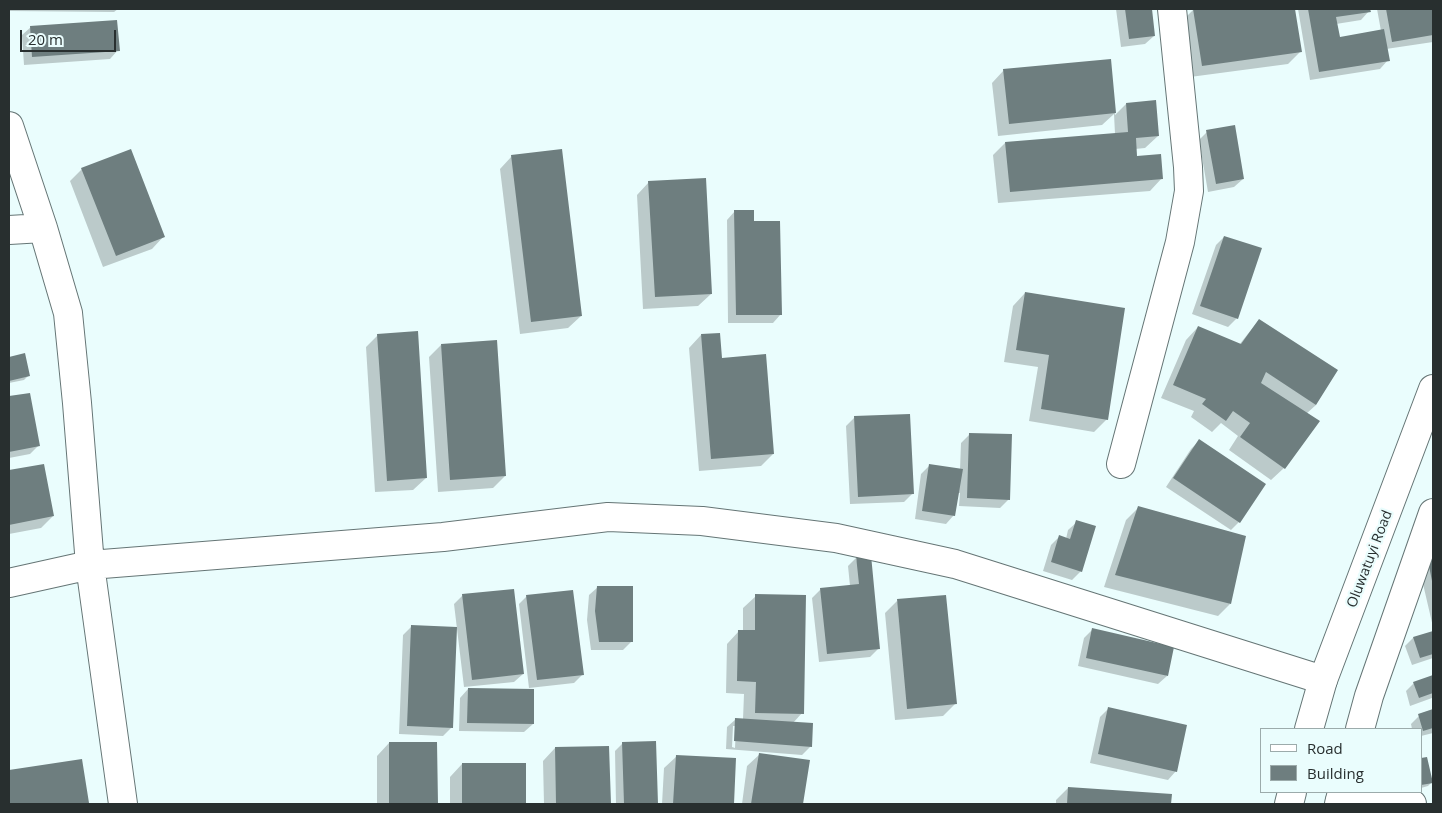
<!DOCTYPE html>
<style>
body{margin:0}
#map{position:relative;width:1442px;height:813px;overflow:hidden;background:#eafdfd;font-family:"Open Sans",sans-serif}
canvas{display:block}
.frame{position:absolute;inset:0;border:10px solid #282f2f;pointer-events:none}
.legend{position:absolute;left:1260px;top:728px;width:162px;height:65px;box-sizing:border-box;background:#eafdfd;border:1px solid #9cabab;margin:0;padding:6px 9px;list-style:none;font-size:15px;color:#282f2f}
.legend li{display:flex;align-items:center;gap:10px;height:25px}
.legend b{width:25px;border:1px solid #9cabab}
.scale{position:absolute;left:20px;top:30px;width:96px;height:22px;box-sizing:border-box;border:2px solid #282f2f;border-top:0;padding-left:6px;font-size:15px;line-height:18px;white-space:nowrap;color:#282f2f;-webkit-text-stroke:4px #eafdfd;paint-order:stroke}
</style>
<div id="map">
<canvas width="1442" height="813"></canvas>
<div class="frame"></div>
<ul class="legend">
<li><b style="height:6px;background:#fff"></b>Road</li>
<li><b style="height:14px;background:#6e7e7f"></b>Building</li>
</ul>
<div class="scale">20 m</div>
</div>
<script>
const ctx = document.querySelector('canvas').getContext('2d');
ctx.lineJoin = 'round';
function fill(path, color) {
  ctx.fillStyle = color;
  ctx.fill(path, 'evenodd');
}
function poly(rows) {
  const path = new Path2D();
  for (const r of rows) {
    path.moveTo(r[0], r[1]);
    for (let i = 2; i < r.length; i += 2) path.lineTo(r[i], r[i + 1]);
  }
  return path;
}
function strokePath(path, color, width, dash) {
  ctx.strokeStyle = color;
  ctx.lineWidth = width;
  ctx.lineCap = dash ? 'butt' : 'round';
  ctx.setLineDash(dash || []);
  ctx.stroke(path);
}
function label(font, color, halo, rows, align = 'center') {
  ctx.font = font + ' "Open Sans",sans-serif';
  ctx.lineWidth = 4.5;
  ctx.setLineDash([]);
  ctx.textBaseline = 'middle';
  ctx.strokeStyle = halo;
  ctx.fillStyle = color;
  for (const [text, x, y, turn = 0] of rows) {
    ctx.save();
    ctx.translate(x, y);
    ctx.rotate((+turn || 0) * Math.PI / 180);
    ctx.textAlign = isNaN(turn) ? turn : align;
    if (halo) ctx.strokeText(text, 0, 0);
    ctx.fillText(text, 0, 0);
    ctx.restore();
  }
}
fill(poly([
 [9,9,118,9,114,12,9,11],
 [1116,9,1150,9,1154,36,1145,44,1121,47],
 [1194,9,1294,9,1300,52,1288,64,1190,77,1182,21],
 [1298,9,1369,9,1369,11,1361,20,1336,24,1339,38,1381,31,1377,9,1433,9,1433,42,1386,49,1388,60,1380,69,1310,80],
 [31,27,118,50,110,59,24,65,22,35],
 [1109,60,1115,115,1126,104,1158,136,1145,148,1135,149,1136,157,1162,178,1150,191,998,203,993,155,1005,143,1115,134,1114,114,1102,125,998,136,992,83,1004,70],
 [1207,132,1243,179,1234,187,1208,192,1199,140],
 [512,156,581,316,568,328,520,334,500,169],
 [82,169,164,236,152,249,103,267,70,181],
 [649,182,711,294,698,306,643,309,637,195],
 [735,211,752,222,781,314,773,323,728,323,727,220],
 [1224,237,1237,318,1228,327,1192,314,1216,245],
 [1025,293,1107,419,1094,432,1029,421,1038,367,1004,362,1013,306],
 [1259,320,1316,405,1306,414,1284,468,1271,480,1229,450,1238,436,1221,423,1212,432,1191,417,1194,411,1161,398,1186,340,1198,327,1239,345],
 [378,335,426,478,413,490,375,492,366,347],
 [701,335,721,359,773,454,761,466,699,471,689,348],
 [441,345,505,476,493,488,438,492,429,357],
 [24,355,28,376,24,380,9,383,9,358],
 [29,394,39,445,30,454,9,458,9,398],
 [855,417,913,493,904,502,850,504,846,426],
 [970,434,1009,499,1000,508,959,506,960,493,958,493,954,515,946,524,915,519,921,474,930,465,960,470,961,443],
 [1199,441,1239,522,1231,530,1166,487,1191,449],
 [43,465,53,516,41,528,9,534,9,471],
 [1138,508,1230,604,1218,616,1104,587,1126,520],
 [1077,522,1081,571,1072,580,1043,571,1051,545,1059,537,1066,539,1068,530],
 [856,558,879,648,870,657,819,662,812,598,821,589,850,586,848,566],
 [1428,562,1433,562,1433,627,1420,571],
 [598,587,631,642,623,650,591,650,587,620,589,595],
 [463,595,523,674,514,682,464,687,454,604],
 [527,596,583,674,574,683,529,688,519,604],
 [756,596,802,713,793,723,811,746,802,755,726,749,727,727,736,719,743,719,744,694,726,693,727,644,739,631,743,632,743,608],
 [733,726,736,726,735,748,732,747],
 [897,601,955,704,943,716,895,720,885,613],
 [412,626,452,727,443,736,399,734,403,635],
 [1092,630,1167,676,1158,684,1078,666,1084,638],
 [1433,632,1433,658,1412,665,1405,646,1413,638],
 [1433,677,1433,705,1432,698,1410,706,1406,691,1414,683],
 [468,689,533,724,524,732,459,731,460,698],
 [1108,709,1176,771,1168,780,1090,763,1100,717],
 [1433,710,1433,733,1421,736,1421,729,1412,729,1411,724,1419,716],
 [655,742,657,804,616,804,615,751,623,743],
 [389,743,436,743,437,804,377,804,377,756],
 [608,747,610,804,544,804,543,761,555,748],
 [760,754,808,761,802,804,742,804,747,766],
 [677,756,735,759,732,804,662,804,664,768],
 [1426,758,1432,782,1428,786,1421,788,1421,759],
 [81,761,88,803,86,804,9,804,9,771],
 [462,764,524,764,525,804,450,804,450,777],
 [1068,788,1171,795,1170,804,1056,804,1056,800]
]), '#0003');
fill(poly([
 [1125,9,1152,9,1155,36,1129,39],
 [1193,9,1295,9,1302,52,1202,66],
 [1308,9,1370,9,1371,12,1336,17,1340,37,1384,29,1390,61,1319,72],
 [1386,9,1433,9,1433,35,1392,42],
 [117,20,120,51,32,57,30,26],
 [1111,59,1116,113,1009,124,1003,69],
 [1156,100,1159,136,1136,138,1137,156,1161,154,1163,179,1010,192,1005,142,1128,132,1126,103],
 [1235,125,1244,179,1216,184,1206,130],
 [131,149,165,237,116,256,81,168],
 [562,149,582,316,531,322,511,155],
 [706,178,712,294,655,297,648,181],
 [734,210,754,210,754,221,780,221,782,315,736,315],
 [1224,236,1262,248,1238,319,1200,306],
 [1025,292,1125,308,1108,420,1041,409,1049,355,1016,350],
 [1259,319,1338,370,1316,405,1266,372,1261,383,1320,421,1285,469,1240,437,1250,423,1233,411,1226,421,1202,404,1206,399,1173,385,1198,326,1241,344],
 [418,331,427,478,387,481,377,334],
 [720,333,722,358,766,354,774,454,711,459,701,334],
 [497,340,506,476,450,480,441,344],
 [25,353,30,376,9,381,9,357],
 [30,393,40,446,9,452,9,396],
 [910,414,914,494,858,497,854,416],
 [969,433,1012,434,1010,500,967,498],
 [1199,439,1266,484,1240,523,1173,478],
 [44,464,54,516,9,525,9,470],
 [929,464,963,469,955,516,922,511],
 [1138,506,1246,536,1231,604,1115,575],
 [1076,520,1096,526,1082,572,1051,562,1059,535,1070,539],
 [871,555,880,649,827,654,820,588,859,584,856,556],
 [1428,561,1433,561,1433,581,1432,581],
 [597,586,633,586,633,642,599,642,595,611],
 [514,589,524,674,472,680,462,594],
 [573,590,584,675,537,680,526,595],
 [755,594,806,595,804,714,755,713,756,682,737,681,738,630,755,630],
 [946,595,957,704,907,709,897,599],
 [411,625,457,627,453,728,407,726],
 [1092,628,1174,647,1168,676,1086,658],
 [1433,631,1433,654,1420,658,1413,637],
 [1433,675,1433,693,1419,698,1413,682],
 [468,688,534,689,534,724,467,723],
 [1108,707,1187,725,1177,772,1098,754],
 [1433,709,1433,728,1423,731,1418,714],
 [735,718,813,723,812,747,734,741],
 [656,741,658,804,624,804,622,742],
 [389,742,437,742,438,804,389,804],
 [609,746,611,804,556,804,555,747],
 [759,753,810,760,803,804,751,804],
 [676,755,736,758,734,804,673,804],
 [1427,757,1433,783,1421,785,1421,758],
 [82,759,89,803,9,804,9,770],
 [462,763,526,763,526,804,462,804],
 [1068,787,1172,794,1171,804,1067,804]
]), '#6e7e7f');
const minor = poly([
 [9,126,43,228,68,313,77,403,90,565,123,804],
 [9,230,43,228],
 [1121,464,1180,242,1189,191,1188,167,1172,9],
 [9,583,90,565,443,537,608,517,702,521,836,538,955,564,1323,680],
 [1340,801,1412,804]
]);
const tertiary = poly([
 [1309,729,1323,680,1433,389],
 [1360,729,1369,696,1433,513],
 [1289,804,1292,792],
 [1339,804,1342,792]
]);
strokePath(minor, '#657575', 30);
strokePath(tertiary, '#657575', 30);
strokePath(minor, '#fff', 28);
strokePath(tertiary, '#fff', 28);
label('14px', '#282f2f', '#eafdfd', [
 ["Oluwatuyi Road",1370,559,-69]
]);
</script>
